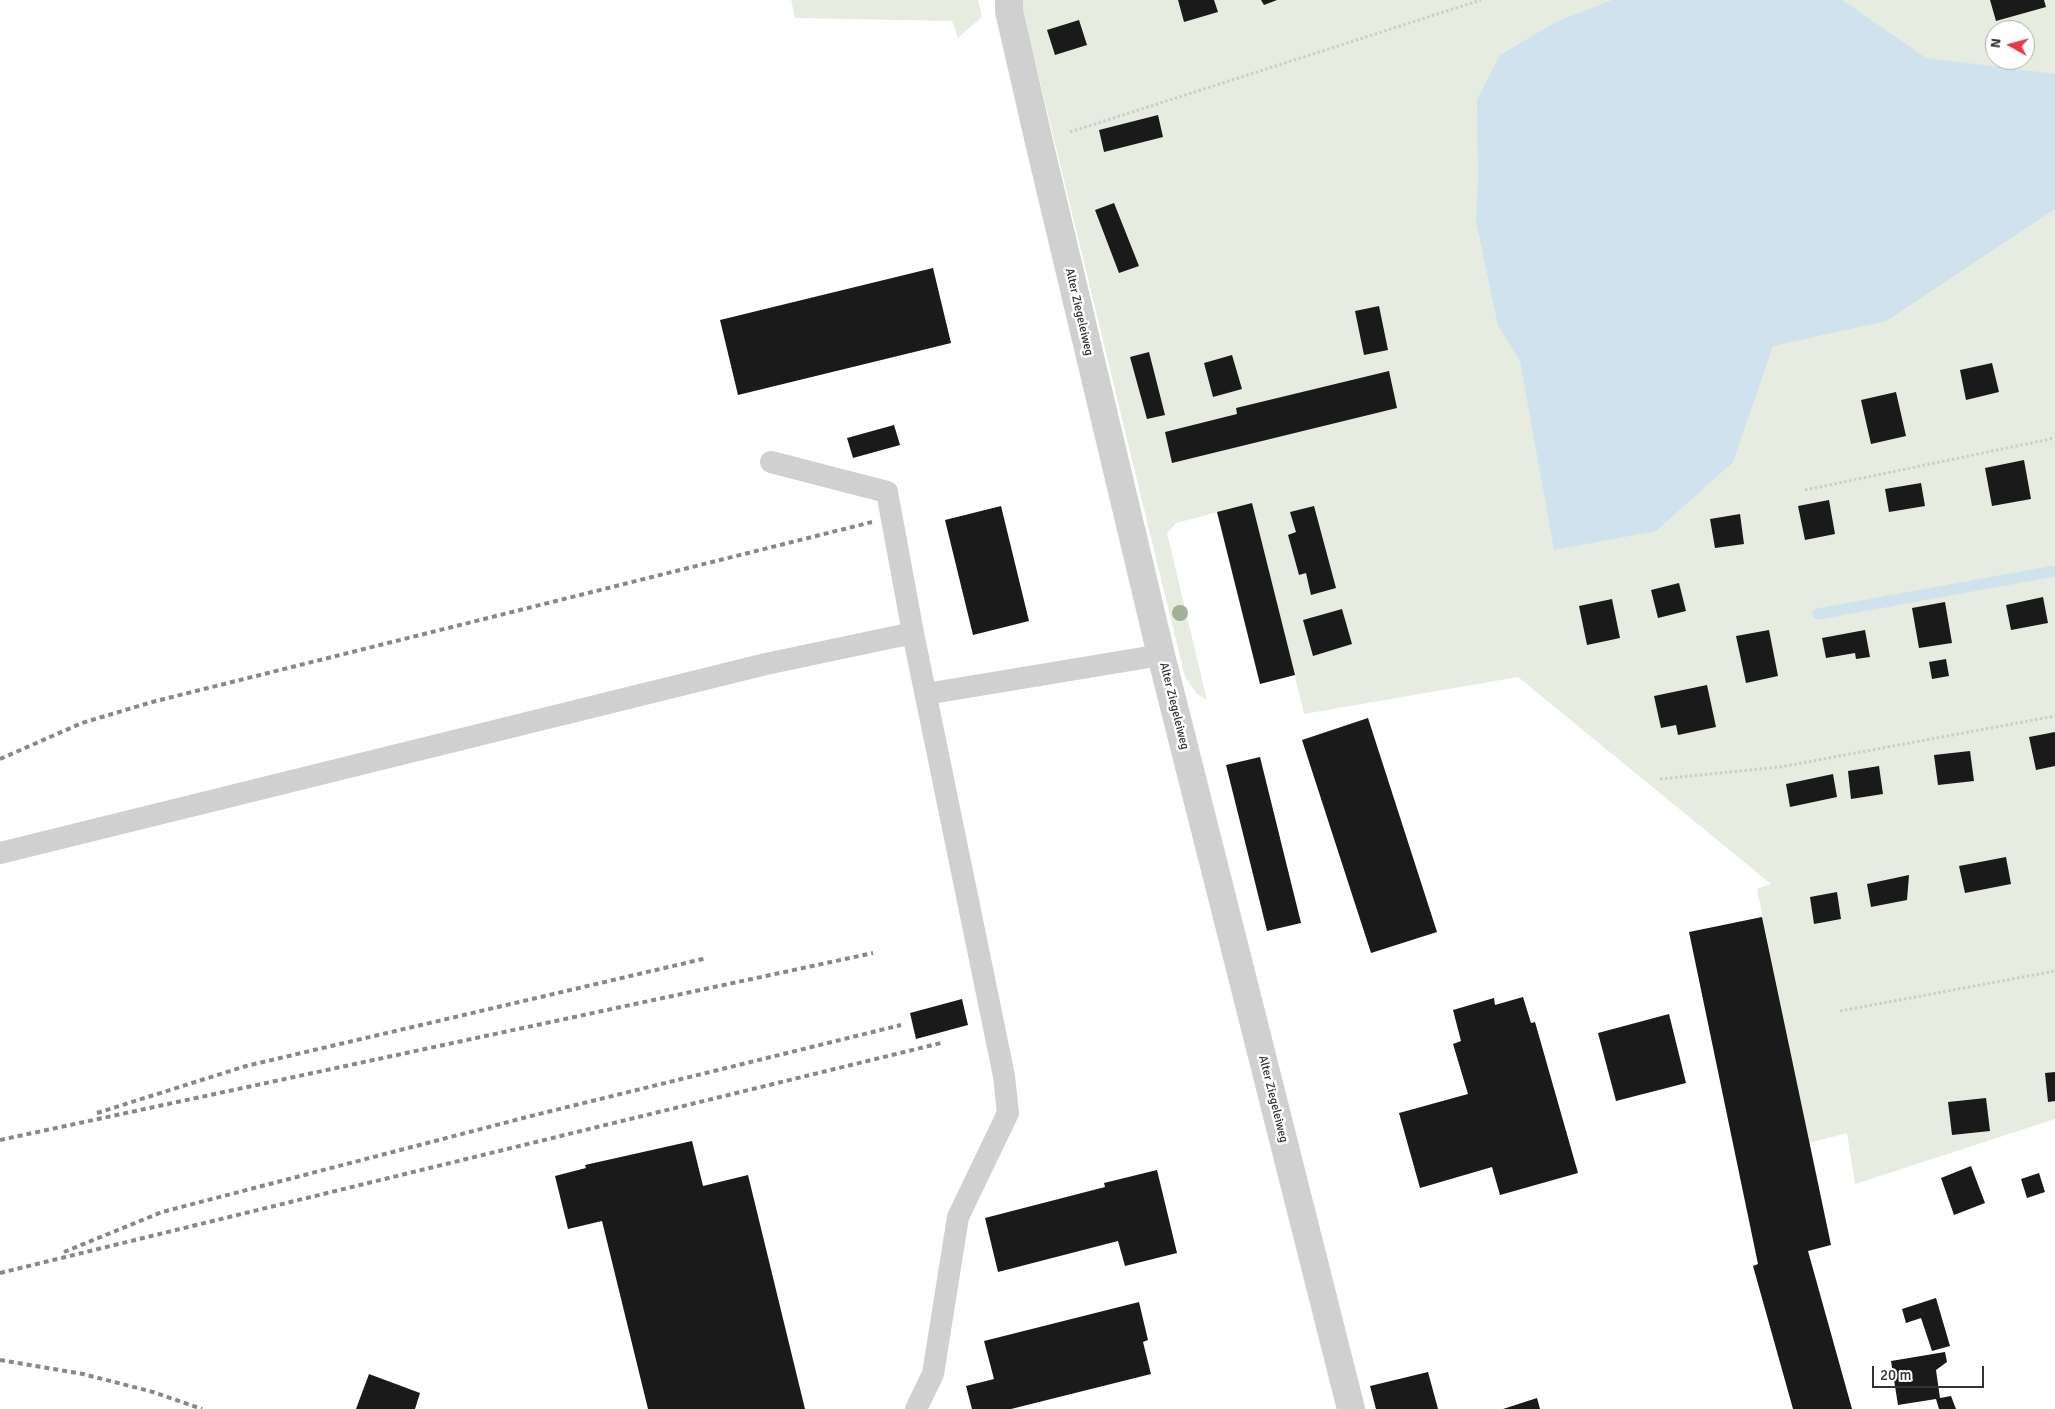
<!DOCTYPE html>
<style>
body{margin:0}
#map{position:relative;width:2055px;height:1409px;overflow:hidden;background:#fff;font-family:Signika,sans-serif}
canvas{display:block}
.north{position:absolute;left:1985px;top:20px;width:50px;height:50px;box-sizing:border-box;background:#fff;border:1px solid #adadad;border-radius:50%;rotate:277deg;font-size:14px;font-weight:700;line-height:20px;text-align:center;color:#333}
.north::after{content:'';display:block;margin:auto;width:18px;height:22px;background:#e63946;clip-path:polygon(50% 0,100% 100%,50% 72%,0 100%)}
.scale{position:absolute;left:1872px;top:1366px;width:112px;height:22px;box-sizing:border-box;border:2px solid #333;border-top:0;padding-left:6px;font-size:15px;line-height:18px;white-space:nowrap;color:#333;-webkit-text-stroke:4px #fff;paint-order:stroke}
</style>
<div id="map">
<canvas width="2055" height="1409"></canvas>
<div class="north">N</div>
<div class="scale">20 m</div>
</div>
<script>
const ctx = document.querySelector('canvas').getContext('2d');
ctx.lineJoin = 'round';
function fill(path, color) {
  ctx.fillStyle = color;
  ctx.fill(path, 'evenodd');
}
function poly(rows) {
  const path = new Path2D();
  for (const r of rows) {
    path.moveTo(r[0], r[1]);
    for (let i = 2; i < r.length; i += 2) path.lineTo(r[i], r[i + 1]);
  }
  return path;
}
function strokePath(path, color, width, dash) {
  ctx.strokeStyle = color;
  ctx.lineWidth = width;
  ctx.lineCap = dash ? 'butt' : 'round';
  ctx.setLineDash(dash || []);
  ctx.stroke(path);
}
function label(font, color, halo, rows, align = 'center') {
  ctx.font = font + ' Signika,sans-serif';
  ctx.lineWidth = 5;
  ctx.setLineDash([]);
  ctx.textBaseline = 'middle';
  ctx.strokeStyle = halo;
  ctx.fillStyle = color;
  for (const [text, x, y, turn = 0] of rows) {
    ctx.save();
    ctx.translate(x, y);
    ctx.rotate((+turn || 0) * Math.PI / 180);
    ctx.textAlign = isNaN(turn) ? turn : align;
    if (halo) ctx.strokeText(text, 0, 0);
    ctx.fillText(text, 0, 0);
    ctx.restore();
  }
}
fill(poly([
 [791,0,978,0,982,17,958,38,952,21,795,18],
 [1020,0,2055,0,2055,1119,1855,1184,1847,1133,1809,1143,1757,889,1771,884,1518,677,1304,714,1252,503,1176,523,1167,533,1207,700,1197,694,1185,677],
 [1995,30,2025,30,2025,60,1995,60]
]), '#e6ecdf');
fill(poly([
 [1612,0,1842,0,1926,58,2055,74,2055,209,1886,321,1773,346,1733,462,1656,531,1554,550,1520,361,1498,325,1476,221,1478,180,1477,100,1500,55,1556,22]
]), '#cfe2ee');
strokePath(poly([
 [1818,614,2055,571]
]), '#cfe2ee', 11);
fill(poly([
 [1178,0,1214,0,1218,12,1184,22],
 [1261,0,1277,0,1264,5],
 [1990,0,2044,0,2046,7,1996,21],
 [1079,20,1087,45,1055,55,1047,30],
 [1158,115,1163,137,1104,152,1099,130],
 [1114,203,1139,266,1119,273,1095,210],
 [933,268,951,343,738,395,720,320],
 [1379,306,1388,350,1364,355,1355,311],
 [1149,352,1165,415,1147,419,1130,357],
 [1232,355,1242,389,1213,397,1204,363],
 [1992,363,1999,392,1966,400,1960,370],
 [1389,371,1397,408,1172,463,1165,432,1237,414,1236,408],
 [1896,392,1906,436,1871,444,1861,400],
 [894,425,900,445,853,458,847,438],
 [2024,460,2031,499,1992,506,1985,468],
 [1921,483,1925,506,1889,512,1885,489],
 [1829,500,1835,534,1805,540,1798,506],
 [1252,503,1295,675,1260,684,1217,512],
 [1001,506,1029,621,973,635,945,520],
 [1314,506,1336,588,1311,595,1306,573,1299,575,1288,535,1296,532,1290,512],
 [1740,514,1744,544,1715,548,1710,519],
 [1679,583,1686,611,1658,618,1651,590],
 [2043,597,2048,623,2011,630,2006,605],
 [1612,599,1620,638,1587,645,1579,606],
 [1945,602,1952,643,1919,648,1912,608],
 [1342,609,1352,644,1313,656,1303,620],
 [1769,630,1778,676,1746,683,1736,636],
 [1865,630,1870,657,1856,659,1855,653,1826,658,1822,638],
 [1946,659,1949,676,1932,679,1929,662],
 [1707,685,1716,727,1678,735,1676,725,1661,728,1654,696],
 [1368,718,1437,932,1371,953,1302,740],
 [2055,732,2055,766,2036,770,2029,737],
 [1970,751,1974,781,1938,785,1934,755],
 [1260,757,1301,923,1267,931,1226,765],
 [1879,766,1883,794,1851,799,1848,771],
 [1833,774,1837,797,1790,807,1786,784],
 [2006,857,2011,884,1965,893,1959,866],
 [1909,875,1907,900,1871,907,1867,884],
 [1837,892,1841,919,1814,924,1810,897],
 [1762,917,1831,1245,1808,1251,1852,1409,1793,1409,1753,1266,1758,1264,1689,932],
 [1523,997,1531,1023,1535,1022,1578,1173,1500,1195,1492,1167,1420,1188,1399,1113,1468,1094,1453,1044,1461,1041,1453,1010,1494,998,1495,1005],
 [962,999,968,1025,916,1039,910,1013],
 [1669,1014,1686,1083,1616,1101,1598,1033],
 [2055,1072,2055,1101,2048,1102,2045,1073],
 [1986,1098,1990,1131,1952,1135,1948,1102],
 [692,1141,703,1186,748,1175,805,1409,648,1409,602,1221,568,1229,555,1176,586,1168,585,1165],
 [1971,1166,1985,1203,1954,1215,1941,1178],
 [1157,1170,1177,1253,1125,1266,1118,1241,998,1272,985,1218,1105,1187,1104,1183],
 [2039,1173,2045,1192,2027,1198,2021,1179],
 [1936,1298,1950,1346,1932,1351,1921,1318,1906,1323,1902,1309],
 [1139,1302,1148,1340,1143,1342,1151,1374,1011,1409,972,1409,966,1386,994,1379,984,1341],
 [1945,1352,1947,1362,1936,1370,1940,1398,1951,1396,1956,1409,1939,1409,1936,1399,1898,1405,1891,1361],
 [1428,1372,1438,1409,1376,1409,1370,1386],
 [369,1374,420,1393,415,1409,356,1409],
 [1537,1398,1540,1409,1503,1409]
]), '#1a1a1a');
strokePath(poly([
 [1070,132,1481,0],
 [1805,490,2055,438],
 [1660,779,1780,767,2055,716],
 [1840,1011,2055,971]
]), '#cdcdcd', 3, [2.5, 2.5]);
strokePath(poly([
 [771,462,887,492,913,633,1004,1076,1008,1113,958,1217,933,1374,916,1409],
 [926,694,1161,655],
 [0,853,766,664,913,633]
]), '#d0d0d0', 22);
strokePath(poly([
 [1009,0,1009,11,1039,142,1161,655,1351,1409]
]), '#d0d0d0', 28);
strokePath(poly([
 [0,759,82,723,152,702,872,522],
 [97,1113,246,1066,707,958],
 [0,1140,873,953],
 [64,1252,162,1212,531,1116,901,1025],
 [0,1273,941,1043],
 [0,1360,83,1374,153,1392,202,1409]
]), '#888', 4, [5, 4]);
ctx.fillStyle = '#a2b095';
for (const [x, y] of [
 [1180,613]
]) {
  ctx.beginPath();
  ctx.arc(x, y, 8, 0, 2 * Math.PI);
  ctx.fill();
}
label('12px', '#333', '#fff', [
 ["Alter Ziegeleiweg",1079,312,77],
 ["Alter Ziegeleiweg",1174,706,76],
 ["Alter Ziegeleiweg",1273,1099,76]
]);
</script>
